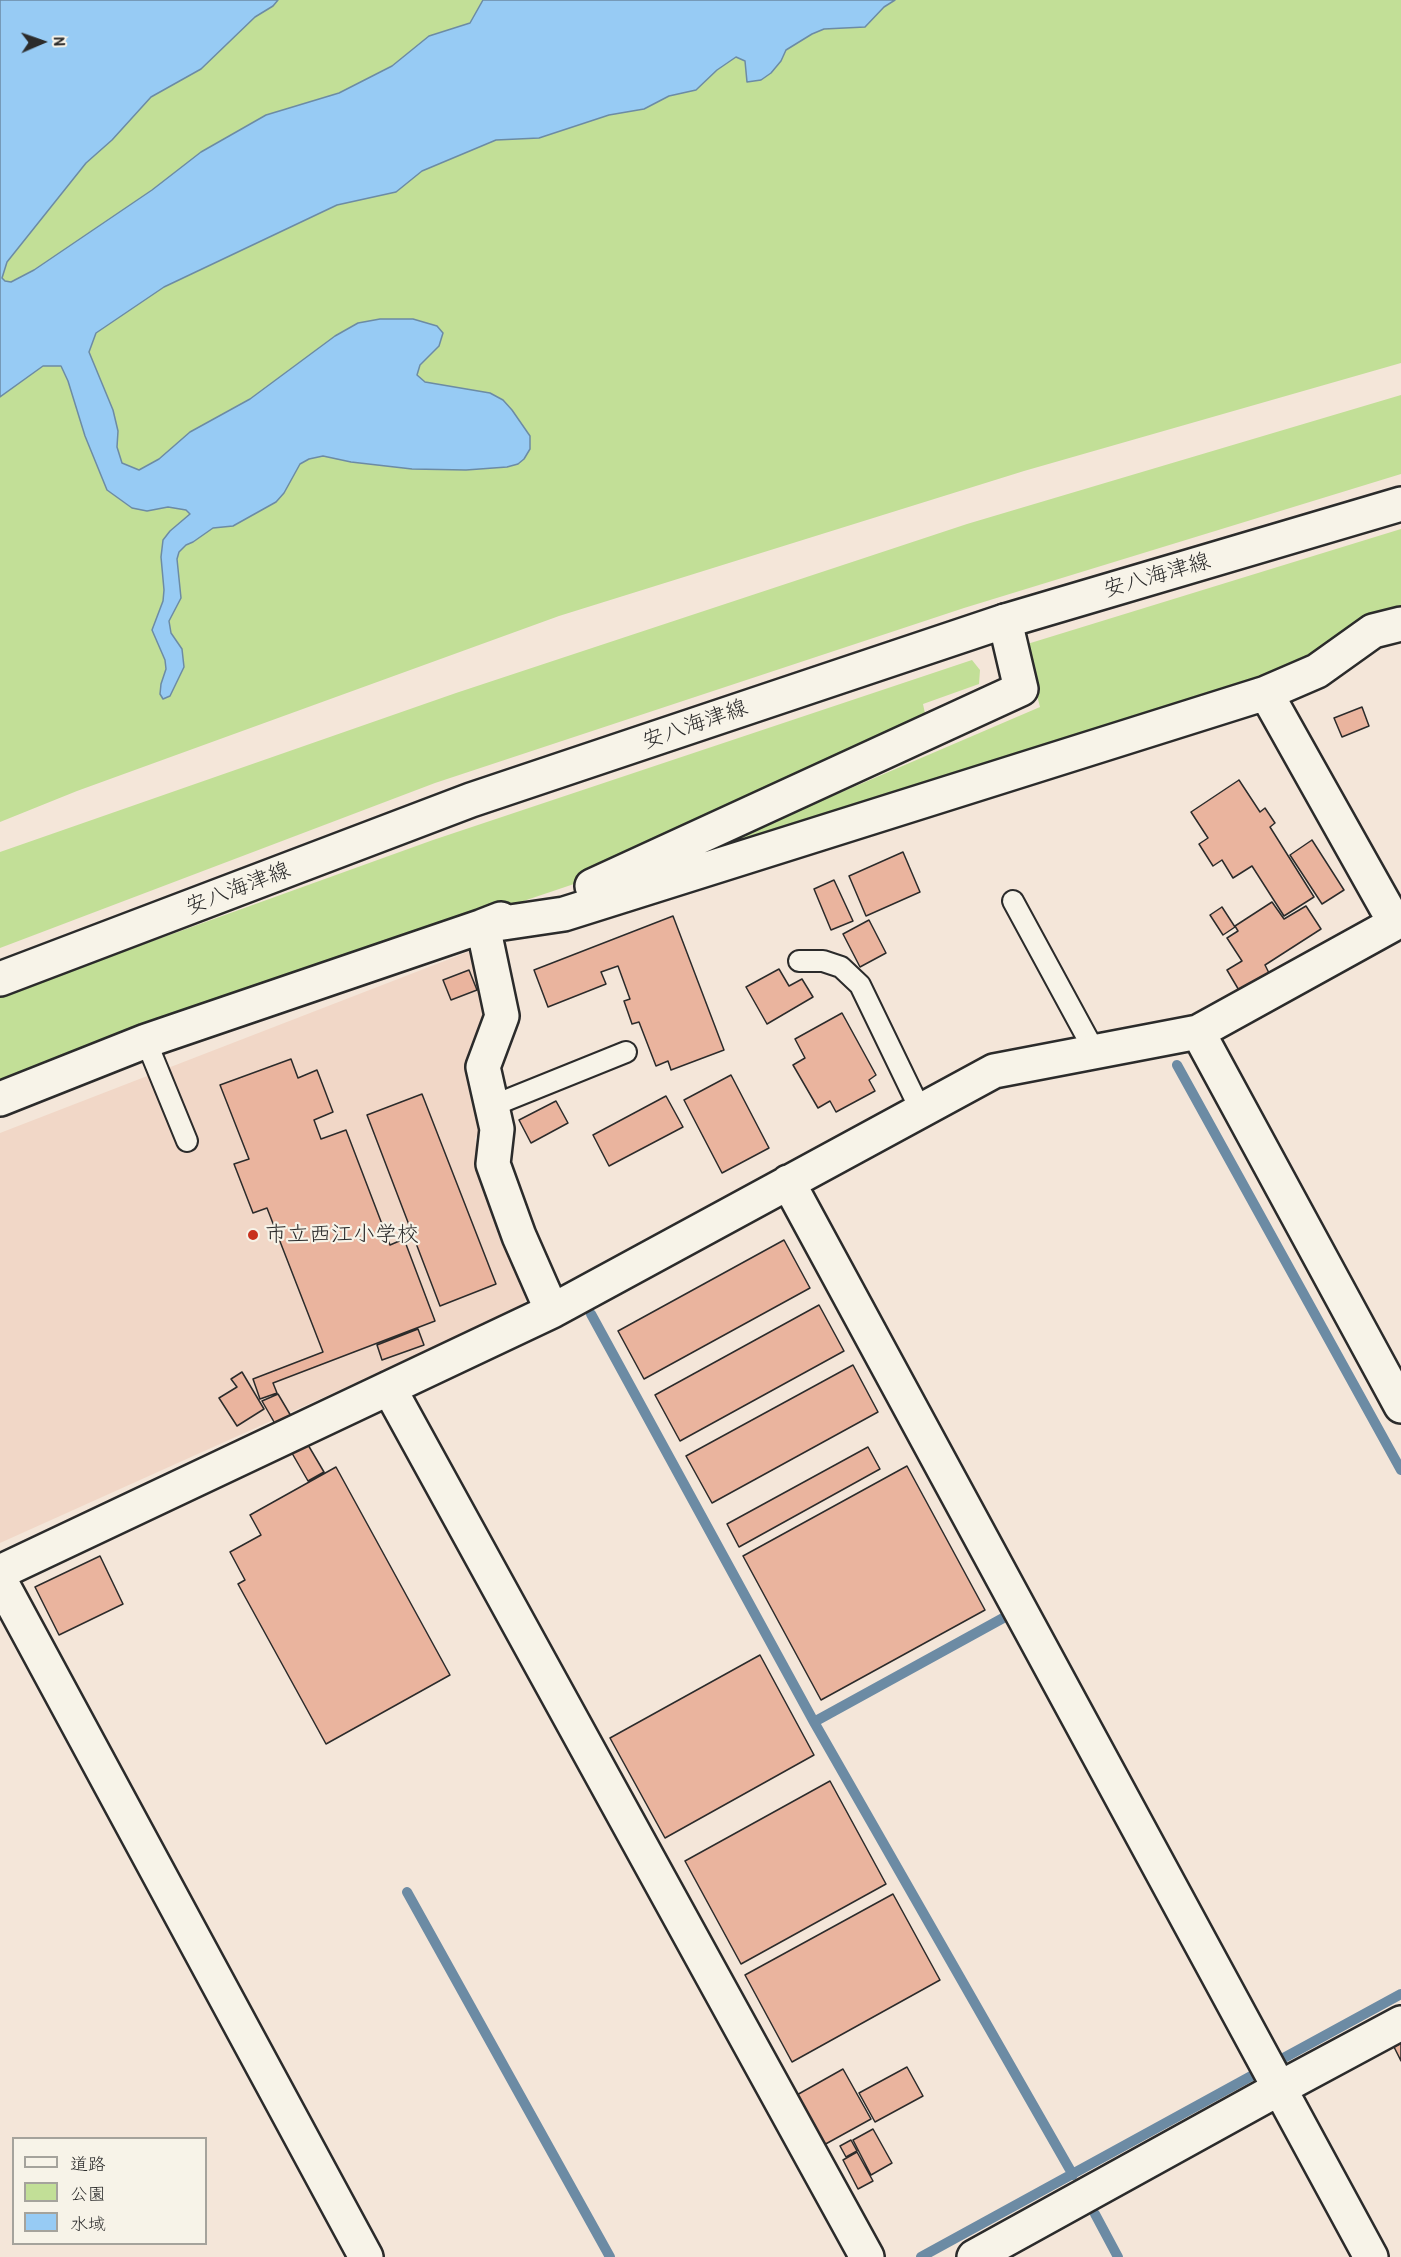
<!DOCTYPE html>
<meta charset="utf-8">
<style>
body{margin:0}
#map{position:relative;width:1401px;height:2257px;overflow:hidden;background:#f4e6d9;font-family:"Patrick Hand","Klee One",sans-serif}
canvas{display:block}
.legend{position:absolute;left:12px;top:2137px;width:195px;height:108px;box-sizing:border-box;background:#f7f3e8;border:2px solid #a5a39c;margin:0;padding:8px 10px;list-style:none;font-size:18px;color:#2b2b2b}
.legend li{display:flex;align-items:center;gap:12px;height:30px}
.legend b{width:30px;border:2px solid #a5a39c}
.north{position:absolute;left:12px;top:12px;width:60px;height:60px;-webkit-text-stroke:4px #f7f3e8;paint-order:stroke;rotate:88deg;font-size:16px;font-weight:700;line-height:24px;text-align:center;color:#2b2b2b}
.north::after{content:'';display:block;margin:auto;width:21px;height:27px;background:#2b2b2b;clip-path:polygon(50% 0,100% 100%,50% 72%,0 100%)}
</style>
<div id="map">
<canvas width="1401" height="2257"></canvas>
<ul class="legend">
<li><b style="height:8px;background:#f7f3e8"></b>道路</li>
<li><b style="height:16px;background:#c2df97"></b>公園</li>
<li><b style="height:16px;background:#97cbf4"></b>水域</li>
</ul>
<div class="north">N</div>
</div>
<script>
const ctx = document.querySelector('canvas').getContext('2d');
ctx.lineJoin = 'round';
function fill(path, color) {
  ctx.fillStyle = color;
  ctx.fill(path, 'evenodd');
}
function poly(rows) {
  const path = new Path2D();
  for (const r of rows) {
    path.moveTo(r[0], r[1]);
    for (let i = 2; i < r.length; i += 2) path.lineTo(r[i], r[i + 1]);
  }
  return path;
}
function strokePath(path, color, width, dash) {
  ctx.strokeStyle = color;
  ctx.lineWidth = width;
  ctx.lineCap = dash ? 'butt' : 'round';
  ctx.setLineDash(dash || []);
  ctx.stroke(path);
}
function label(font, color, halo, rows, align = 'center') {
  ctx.font = font + ' "Patrick Hand","Klee One",sans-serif';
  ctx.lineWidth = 4.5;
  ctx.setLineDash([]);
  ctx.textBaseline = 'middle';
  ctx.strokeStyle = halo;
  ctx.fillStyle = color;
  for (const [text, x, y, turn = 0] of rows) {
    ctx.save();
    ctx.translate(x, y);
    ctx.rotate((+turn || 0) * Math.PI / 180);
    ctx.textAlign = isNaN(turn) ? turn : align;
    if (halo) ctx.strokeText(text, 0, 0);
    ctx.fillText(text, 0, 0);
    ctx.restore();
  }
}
fill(poly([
 [478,948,486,992,482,1132,475,1138,482,1180,530,1290,522,1308,0,1543,0,1133]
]), '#f1d7c7');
fill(poly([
 [204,0,1401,0,1401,363,1024,471,559,616,77,791,0,822,0,174],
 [1401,395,1401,474,964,608,435,783,0,948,0,852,456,693,967,524],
 [1401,529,1401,613,1310,663,597,897,1040,707,1024,645],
 [972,660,980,670,979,684,923,704,927,723,574,884,149,1027,0,1086,0,996,433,840]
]), '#c2df97');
const water = poly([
 [0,0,278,0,273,6,255,17,201,69,151,97,112,140,86,163,7,262,2,278,5,281,11,282,34,270,152,190,201,152,266,115,339,93,392,66,429,36,470,23,483,0,895,0,884,7,865,27,824,29,812,34,786,50,781,61,771,73,761,80,747,82,745,61,736,57,717,70,696,90,669,96,644,109,609,115,539,138,496,140,422,171,396,192,337,205,164,287,96,333,89,352,113,410,118,431,117,447,122,463,139,470,159,459,190,432,250,399,335,336,358,323,380,319,413,319,437,326,443,333,439,346,420,365,417,375,425,382,490,393,503,400,512,410,530,436,530,449,524,459,518,464,507,467,466,470,412,469,351,462,323,456,309,459,300,464,284,493,276,502,233,526,213,528,193,542,186,545,179,552,177,559,181,598,169,621,171,633,182,649,184,667,170,696,163,699,160,694,161,684,166,669,165,660,152,630,163,601,164,590,161,557,163,540,170,531,190,514,186,510,168,507,147,511,132,508,107,490,85,436,68,381,61,366,43,366,0,397,0,0]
]);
fill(water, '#97cbf4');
strokePath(water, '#6c8ba4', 1.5);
strokePath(poly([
 [1177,1065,1401,1470],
 [591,1314,814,1722,1073,2175],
 [814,1722,1005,1617],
 [407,1892,610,2257],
 [1280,2060,1401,1994],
 [1095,2214,1118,2257],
 [921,2257,1255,2074]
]), '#6c8ba4', 10);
const building = poly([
 [1362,707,1369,726,1342,737,1334,718,1362,707],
 [1239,780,1260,812,1265,808,1275,823,1270,827,1314,897,1284,916,1252,866,1233,878,1222,860,1213,866,1199,844,1208,838,1191,812,1239,780],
 [1312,840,1344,890,1322,904,1290,855,1312,840],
 [903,852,920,892,866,916,849,876,903,852],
 [834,880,853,921,831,930,814,889,834,880],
 [1272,902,1284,919,1306,906,1321,929,1265,965,1269,973,1240,992,1227,970,1242,961,1227,938,1238,931,1235,926,1272,902],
 [1222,907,1235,927,1223,935,1210,915,1222,907],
 [673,916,724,1050,671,1070,668,1061,656,1066,639,1022,632,1024,624,1001,630,999,618,966,601,972,606,984,548,1007,534,970,673,916],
 [869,920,886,953,860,967,843,934,869,920],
 [779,969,789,986,802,979,813,997,767,1024,746,987,779,969],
 [469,970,477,990,451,1000,443,980,469,970],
 [842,1013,876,1075,869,1080,875,1091,836,1112,830,1101,818,1108,793,1065,805,1058,795,1039,842,1013],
 [291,1059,298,1078,317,1070,333,1112,314,1120,321,1139,346,1130,390,1245,404,1239,435,1321,273,1383,277,1393,260,1399,253,1379,323,1352,267,1208,253,1213,234,1164,249,1159,220,1085,291,1059],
 [731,1075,769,1148,722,1173,684,1100,731,1075],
 [422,1094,496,1284,440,1306,367,1115,422,1094],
 [666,1096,683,1127,609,1166,593,1135,666,1096],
 [556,1101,568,1123,531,1143,519,1120,556,1101],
 [784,1240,810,1288,644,1379,618,1331,784,1240],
 [819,1305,844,1351,680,1441,655,1395,819,1305],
 [418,1329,424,1345,382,1360,377,1345,418,1329],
 [853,1365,878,1412,712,1503,686,1456,853,1365],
 [242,1372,264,1409,237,1426,219,1398,237,1387,231,1379,242,1372],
 [278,1394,324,1472,308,1481,262,1401,278,1394],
 [868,1447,880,1469,739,1547,727,1524,868,1447],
 [907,1466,985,1610,821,1700,743,1556,907,1466],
 [336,1467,450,1675,326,1744,238,1584,245,1580,230,1552,261,1535,250,1515,336,1467],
 [100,1556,123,1604,59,1635,35,1587,100,1556],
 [760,1655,814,1755,665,1838,610,1738,760,1655],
 [830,1781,886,1884,741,1964,685,1861,830,1781],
 [893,1894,940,1980,792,2062,745,1975,893,1894],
 [1401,2043,1401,2061,1394,2047,1401,2043],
 [907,2067,923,2096,875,2122,859,2093,907,2067],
 [843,2069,871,2119,822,2146,795,2096,843,2069],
 [873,2129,892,2163,871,2175,853,2140,873,2129],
 [851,2140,857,2151,846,2157,840,2146,851,2140],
 [857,2152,873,2181,858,2189,843,2160,857,2152]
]);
fill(building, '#eab49e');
strokePath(building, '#2b2b2b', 1.5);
const lane = poly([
 [1013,901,1095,1052],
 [799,961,823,961,841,967,860,985,920,1109],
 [146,1041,187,1141],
 [492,1106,626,1052]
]);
const street = poly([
 [1266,693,1395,923],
 [592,886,1021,689,1005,621],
 [501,919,483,926,502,1016,483,1067,497,1129,493,1164,519,1236,552,1311],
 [1198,1032,1401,1406],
 [0,1099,146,1041,483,926,564,914,1266,693,1317,671,1373,631,1401,624],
 [788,1182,1371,2257],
 [389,1388,867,2257],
 [0,1572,552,1311,994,1071,1198,1032,1401,920],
 [0,1580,366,2257],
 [974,2257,1280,2088,1401,2023]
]);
const secondary = poly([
 [0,979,471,800,1005,621,1401,504]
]);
strokePath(lane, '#2b2b2b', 24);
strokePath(street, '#2b2b2b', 38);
strokePath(secondary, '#2b2b2b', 38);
strokePath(lane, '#f7f3e8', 20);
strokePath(street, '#f7f3e8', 33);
strokePath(secondary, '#f7f3e8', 33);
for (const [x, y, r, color] of [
 [253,1235,6,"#c8321e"]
]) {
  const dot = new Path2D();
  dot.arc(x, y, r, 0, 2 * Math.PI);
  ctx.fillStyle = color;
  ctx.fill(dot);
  strokePath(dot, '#f7f3e8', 2);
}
label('22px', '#2b2b2b', '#f7f3e8', [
 ["安八海津線",1157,576,-16],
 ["安八海津線",695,725,-19],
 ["安八海津線",238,889,-21]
]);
label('22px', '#2b2b2b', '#f7f3e8', [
 ["市立西江小学校",265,1235]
], 'left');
</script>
